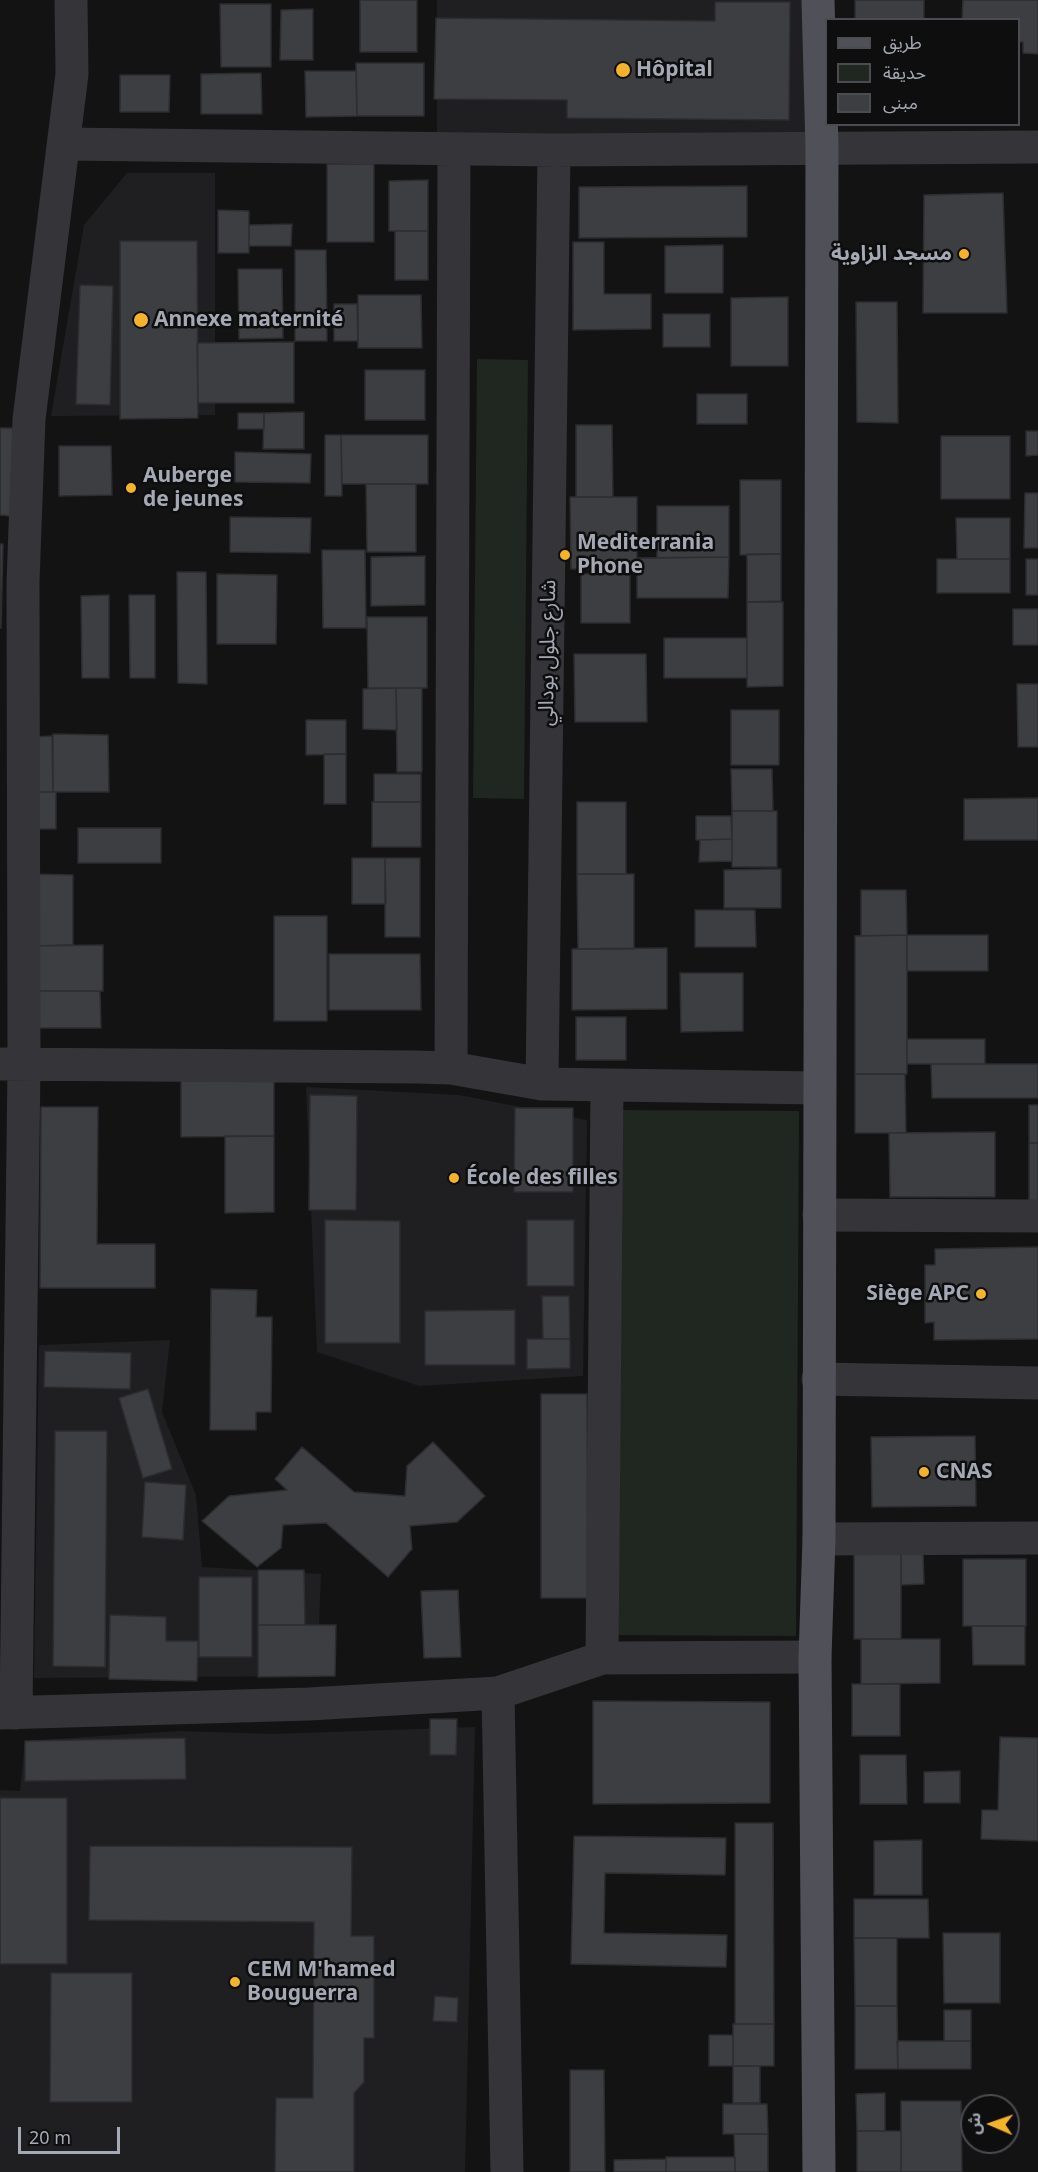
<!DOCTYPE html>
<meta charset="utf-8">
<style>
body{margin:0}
#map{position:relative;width:1038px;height:2172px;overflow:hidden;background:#131314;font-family:"Noto Sans","Noto Sans Arabic",sans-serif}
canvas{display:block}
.legend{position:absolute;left:825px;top:18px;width:195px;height:108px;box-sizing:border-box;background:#0e0e0f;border:2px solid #4a4c51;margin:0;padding:8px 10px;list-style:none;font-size:18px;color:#a4a9b5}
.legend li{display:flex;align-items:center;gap:12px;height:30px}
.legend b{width:30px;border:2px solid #4a4c51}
.north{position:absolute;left:960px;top:2094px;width:60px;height:60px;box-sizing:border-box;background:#0e0e0f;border:2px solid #4a4c51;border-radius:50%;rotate:272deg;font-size:16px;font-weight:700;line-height:24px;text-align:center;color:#a4a9b5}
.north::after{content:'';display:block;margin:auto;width:21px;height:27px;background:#f4b32b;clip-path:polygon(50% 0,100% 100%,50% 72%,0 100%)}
.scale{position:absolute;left:18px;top:2127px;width:102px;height:27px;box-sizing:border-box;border:3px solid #a4a9b5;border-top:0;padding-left:8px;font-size:18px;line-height:21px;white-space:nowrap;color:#a4a9b5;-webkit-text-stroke:4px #0e0e0f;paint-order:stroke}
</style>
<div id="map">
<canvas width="1038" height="2172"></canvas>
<ul class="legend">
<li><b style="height:8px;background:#505158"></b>طريق</li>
<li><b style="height:16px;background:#1f2720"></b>حديقة</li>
<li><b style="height:16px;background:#3d3e41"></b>مبنى</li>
</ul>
<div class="north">ش</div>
<div class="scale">20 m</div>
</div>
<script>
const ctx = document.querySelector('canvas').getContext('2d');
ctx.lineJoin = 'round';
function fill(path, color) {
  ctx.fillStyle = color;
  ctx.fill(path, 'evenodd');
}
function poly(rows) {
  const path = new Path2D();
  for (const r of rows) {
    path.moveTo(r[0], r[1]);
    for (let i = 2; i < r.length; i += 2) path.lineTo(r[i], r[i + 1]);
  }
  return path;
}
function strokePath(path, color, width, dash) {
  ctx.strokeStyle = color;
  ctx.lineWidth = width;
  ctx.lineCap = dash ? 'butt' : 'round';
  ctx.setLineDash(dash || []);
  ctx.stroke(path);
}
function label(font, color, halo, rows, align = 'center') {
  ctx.font = font + ' "Noto Sans","Noto Sans Arabic",sans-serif';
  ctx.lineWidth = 5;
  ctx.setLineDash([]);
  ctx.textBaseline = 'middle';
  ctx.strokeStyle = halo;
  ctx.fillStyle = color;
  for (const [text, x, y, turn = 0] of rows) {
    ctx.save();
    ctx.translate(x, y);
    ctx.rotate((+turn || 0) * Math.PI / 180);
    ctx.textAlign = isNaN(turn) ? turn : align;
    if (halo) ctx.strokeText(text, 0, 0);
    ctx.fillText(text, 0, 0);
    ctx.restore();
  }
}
fill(poly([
 [437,0,809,0,809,141,437,141],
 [127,173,215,173,215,415,51,416,84,225],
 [306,1087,459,1095,587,1120,583,1376,419,1386,317,1352],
 [170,1340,162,1412,196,1495,202,1567,321,1574,317,1676,34,1678,39,1345],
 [475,1727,465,2172,0,2172,0,1790,20,1791,25,1741,180,1731,273,1734]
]), '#1f1f21');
fill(poly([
 [477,359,528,360,524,799,473,798],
 [606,1110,799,1111,796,1636,603,1635]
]), '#1f2720');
const building = poly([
 [360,0,417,0,417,52,360,52,360,0],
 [855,0,924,0,924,20,855,20,855,0],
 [963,0,1038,0,1038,54,1023,53,1023,42,1018,42,1018,20,962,20,963,0],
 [715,2,790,2,789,120,567,118,567,100,434,99,436,18,715,21,715,2],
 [220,4,271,4,271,67,221,67,220,4],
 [313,9,313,60,280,60,281,10,313,9],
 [356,63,424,63,424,116,357,116,356,63],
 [305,71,356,71,357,116,306,117,305,71],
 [261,73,262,114,201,114,201,74,261,73],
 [120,75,170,75,169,112,120,112,120,75],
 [327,164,374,164,374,242,327,242,327,164],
 [428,180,428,231,389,231,389,181,428,180],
 [747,186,747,237,579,238,579,187,747,186],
 [1003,193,1007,313,923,313,924,195,1003,193],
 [218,210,249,211,249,253,218,253,218,210],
 [292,224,291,246,249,246,249,225,292,224],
 [395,231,428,231,428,280,395,280,395,231],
 [120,241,197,241,198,418,120,419,120,241],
 [573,242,604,242,604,294,651,294,651,329,573,330,573,242],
 [723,245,723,293,665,293,665,246,723,245],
 [295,250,326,250,327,341,295,341,295,250],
 [238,269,282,269,283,338,239,339,238,269],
 [80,285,113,286,110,405,76,404,80,285],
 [358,295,421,295,422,348,358,348,358,295],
 [788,297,788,366,731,366,731,298,788,297],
 [856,302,897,302,898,423,857,422,856,302],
 [334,304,357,304,358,341,334,341,334,304],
 [663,314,710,314,710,347,663,347,663,314],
 [294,342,294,403,198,403,197,343,294,342],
 [365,370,425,370,425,420,365,420,365,370],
 [697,394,747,394,747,424,697,424,697,394],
 [304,412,304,449,263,449,264,413,304,412],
 [238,413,264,413,264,429,238,429,238,413],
 [576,425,612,425,613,497,576,497,576,425],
 [0,428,14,428,11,516,0,515,0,428],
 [1026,431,1038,431,1038,455,1026,456,1026,431],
 [325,435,341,435,342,496,325,496,325,435],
 [341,435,428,435,428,484,342,484,341,435],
 [941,436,1010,436,1010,499,941,499,941,436],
 [59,446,111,446,112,495,59,496,59,446],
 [235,452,311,454,310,483,235,482,235,452],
 [740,480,781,480,781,554,740,555,740,480],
 [366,484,416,484,416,552,367,552,366,484],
 [1025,493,1038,493,1038,548,1024,548,1025,493],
 [570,497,637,497,637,569,571,569,570,497],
 [657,506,729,506,729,557,657,558,657,506],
 [230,517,311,518,310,553,230,552,230,517],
 [956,518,1010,518,1010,559,957,559,956,518],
 [0,544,3,544,1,628,0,628,0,544],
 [322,550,365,550,366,628,323,628,322,550],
 [747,554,781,554,781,601,747,602,747,554],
 [425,556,425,605,371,606,371,557,425,556],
 [729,557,728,598,637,598,637,558,729,557],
 [937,559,1010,559,1010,593,937,593,937,559],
 [1026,559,1038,559,1038,595,1026,595,1026,559],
 [177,572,206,572,207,684,178,683,177,572],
 [630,573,630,623,581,623,581,574,630,573],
 [217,574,277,575,276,644,217,644,217,574],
 [109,595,109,678,82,678,81,596,109,595],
 [129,595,155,595,155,678,130,678,129,595],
 [747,602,783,602,783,686,747,687,747,602],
 [1013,609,1038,609,1038,645,1013,645,1013,609],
 [367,617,427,617,427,688,368,688,367,617],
 [664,638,747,638,747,678,664,678,664,638],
 [574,654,646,654,647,722,575,722,574,654],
 [1017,684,1038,684,1038,747,1018,747,1017,684],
 [396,688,397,730,363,729,363,689,396,688],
 [396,688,422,688,422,772,397,772,396,688],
 [731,710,779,710,779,765,731,765,731,710],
 [306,720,346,720,346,754,306,755,306,720],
 [53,734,108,735,109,792,53,792,53,734],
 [52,736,53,792,33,792,32,737,52,736],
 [324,754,346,754,346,804,324,804,324,754],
 [731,769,772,769,773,811,732,811,731,769],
 [374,774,421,774,421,802,374,802,374,774],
 [33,792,56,792,56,829,32,829,33,792],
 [1038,798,1038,840,964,840,964,799,1038,798],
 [372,802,421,802,421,847,372,847,372,802],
 [577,802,626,802,626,874,577,874,577,802],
 [732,811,777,811,777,867,732,867,732,811],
 [696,816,731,816,732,839,696,840,696,816],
 [78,828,161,828,161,863,78,863,78,828],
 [732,839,732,861,699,862,700,840,732,839],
 [352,858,385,858,386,904,352,904,352,858],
 [385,858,420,858,420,937,385,937,385,858],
 [781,869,781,908,724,908,724,870,781,869],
 [31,874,73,875,73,945,32,946,31,874],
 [577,874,634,874,634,949,578,949,577,874],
 [861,890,906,890,907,935,861,936,861,890],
 [695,910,755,910,756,947,695,947,695,910],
 [274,916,327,916,327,1021,274,1021,274,916],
 [907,935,988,935,988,971,907,971,907,935],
 [907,935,907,1074,855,1074,855,936,907,935],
 [103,945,103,991,32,991,32,946,103,945],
 [667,948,667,1009,572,1010,572,949,667,948],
 [329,954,420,954,421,1010,329,1010,329,954],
 [680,973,743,973,743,1031,681,1032,680,973],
 [32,991,100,991,101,1028,32,1028,32,991],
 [576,1017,626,1017,626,1060,576,1060,576,1017],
 [907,1039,985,1039,985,1064,907,1064,907,1039],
 [931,1064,1038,1064,1038,1098,932,1098,931,1064],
 [855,1074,905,1074,906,1133,855,1133,855,1074],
 [274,1075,274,1136,181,1137,181,1076,274,1075],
 [310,1095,357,1096,356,1210,309,1210,310,1095],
 [1029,1105,1038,1105,1038,1143,1029,1143,1029,1105],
 [41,1107,98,1107,97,1244,155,1244,155,1288,40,1288,41,1107],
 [515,1108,573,1108,573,1192,514,1192,515,1108],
 [995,1132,995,1197,890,1197,889,1133,995,1132],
 [225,1136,274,1136,274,1212,225,1213,225,1136],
 [1029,1143,1038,1143,1038,1202,1029,1202,1029,1143],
 [325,1220,400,1221,400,1343,325,1343,325,1220],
 [527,1220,574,1220,574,1286,527,1286,527,1220],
 [1038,1247,1038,1339,934,1340,934,1322,925,1323,925,1265,935,1265,935,1249,1038,1247],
 [211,1289,257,1290,256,1317,272,1317,271,1412,256,1412,256,1430,210,1430,211,1289],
 [542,1296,569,1296,570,1339,543,1339,542,1296],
 [515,1310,515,1365,425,1365,425,1311,515,1310],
 [527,1339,570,1339,570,1368,527,1369,527,1339],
 [45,1351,131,1353,130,1389,44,1387,45,1351],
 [148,1389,172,1469,143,1478,119,1398,148,1389],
 [541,1394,587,1394,588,1598,541,1598,541,1394],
 [55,1431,107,1431,105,1667,53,1666,55,1431],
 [975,1436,976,1506,872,1507,871,1437,975,1436],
 [433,1442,485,1496,457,1522,410,1526,412,1549,388,1577,326,1523,283,1525,281,1548,257,1567,202,1521,229,1496,287,1490,275,1479,302,1447,354,1492,405,1496,407,1466,433,1442],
 [145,1482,186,1485,183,1540,142,1537,145,1482],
 [901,1551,923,1551,924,1584,901,1585,901,1551],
 [901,1551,901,1639,854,1639,854,1552,901,1551],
 [963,1559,1026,1559,1026,1626,963,1626,963,1559],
 [258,1570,304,1570,305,1625,258,1625,258,1570],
 [199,1577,252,1577,252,1657,199,1657,199,1577],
 [458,1590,461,1657,424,1658,421,1591,458,1590],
 [110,1615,166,1617,166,1641,198,1641,197,1681,109,1679,110,1615],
 [258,1625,336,1625,335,1676,258,1677,258,1625],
 [972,1626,1025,1626,1025,1665,973,1665,972,1626],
 [861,1639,940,1639,940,1683,861,1684,861,1639],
 [852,1684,900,1684,900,1736,852,1736,852,1684],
 [593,1701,770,1702,770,1803,593,1804,593,1701],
 [430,1719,457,1719,456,1755,430,1755,430,1719],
 [1000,1737,1038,1738,1038,1841,981,1839,982,1810,998,1810,1000,1737],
 [185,1738,186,1779,25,1781,25,1741,185,1738],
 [860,1755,906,1755,907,1804,860,1804,860,1755],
 [960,1771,960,1803,924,1803,924,1772,960,1771],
 [0,1798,67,1798,67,1964,0,1964,0,1798],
 [735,1823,773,1823,774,2024,735,2024,735,1823],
 [574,1836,726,1838,725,1875,605,1873,604,1933,727,1935,726,1967,571,1964,574,1836],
 [922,1840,922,1895,874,1895,874,1841,922,1840],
 [90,1846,352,1847,351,1936,374,1936,374,2038,364,2038,364,2082,354,2093,354,2172,275,2172,276,2098,313,2098,314,1922,89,1920,90,1846],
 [854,1899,928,1899,929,1938,854,1938,854,1899],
 [943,1933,1000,1933,1000,2003,944,2003,943,1933],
 [854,1938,897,1938,897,2006,855,2006,854,1938],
 [51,1973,132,1973,132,2102,50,2102,51,1973],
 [435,1996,458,1998,457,2022,433,2021,435,1996],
 [855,2006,897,2006,898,2069,855,2069,855,2006],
 [944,2010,971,2010,971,2041,944,2041,944,2010],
 [733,2024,774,2024,774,2066,733,2066,733,2024],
 [709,2035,733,2035,733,2066,709,2066,709,2035],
 [897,2041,971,2041,971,2069,898,2069,897,2041],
 [733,2066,760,2066,760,2103,733,2103,733,2066],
 [570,2070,604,2070,605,2172,570,2172,570,2070],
 [885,2093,885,2131,857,2131,856,2094,885,2093],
 [901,2101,961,2101,962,2172,901,2172,901,2101],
 [723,2104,767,2104,768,2134,723,2134,723,2104],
 [857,2131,901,2131,901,2172,857,2172,857,2131],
 [734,2134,768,2134,768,2172,735,2172,734,2134],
 [666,2157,735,2157,735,2172,666,2172,666,2157],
 [666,2159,666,2172,614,2172,614,2160,666,2159]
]);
fill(building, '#3d3e41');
strokePath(building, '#2d2d30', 1.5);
strokePath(poly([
 [64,144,554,150,1038,147],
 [0,1064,416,1067,451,1068,542,1084,818,1088],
 [451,1068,454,149],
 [542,1084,554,150],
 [819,1215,1038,1216],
 [818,1379,1038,1383],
 [819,1539,1038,1538],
 [602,1658,607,1086],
 [498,1693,507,2172],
 [0,1713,309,1704,498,1693,602,1658,815,1657],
 [16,1713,24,1065,23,582,29,419,72,74,71,0]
]), '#343439', 33);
strokePath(poly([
 [818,0,822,148,819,1539,815,1657,819,2172]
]), '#505158', 33);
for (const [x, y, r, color] of [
 [623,70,8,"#f4b32b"],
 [964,254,6,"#f4b32b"],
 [141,320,8,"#f4b32b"],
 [131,488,6,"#f4b32b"],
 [565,555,6,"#f4b32b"],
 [454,1178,6,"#f4b32b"],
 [981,1294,6,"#f4b32b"],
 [924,1472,6,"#f4b32b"],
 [235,1982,6,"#f4b32b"]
]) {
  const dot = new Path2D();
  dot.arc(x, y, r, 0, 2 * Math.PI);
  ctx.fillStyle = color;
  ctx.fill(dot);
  strokePath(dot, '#0e0e0f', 2);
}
label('bold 21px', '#a4a9b5', '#0e0e0f', [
 ["Hôpital",636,70],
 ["مسجد الزاوية",952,254,"right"],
 ["Annexe maternité",154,320],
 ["Auberge",143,476],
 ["de jeunes",143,500],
 ["Mediterrania",577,543],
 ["Phone",577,567],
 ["École des filles",466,1178],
 ["Siège APC",969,1294,"right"],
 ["CNAS",936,1472],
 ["CEM M'hamed",247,1970],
 ["Bouguerra",247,1994]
], 'left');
label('21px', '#a4a9b5', '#0e0e0f', [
 ["شارع جلول بودالي",548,653,-89]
]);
</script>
